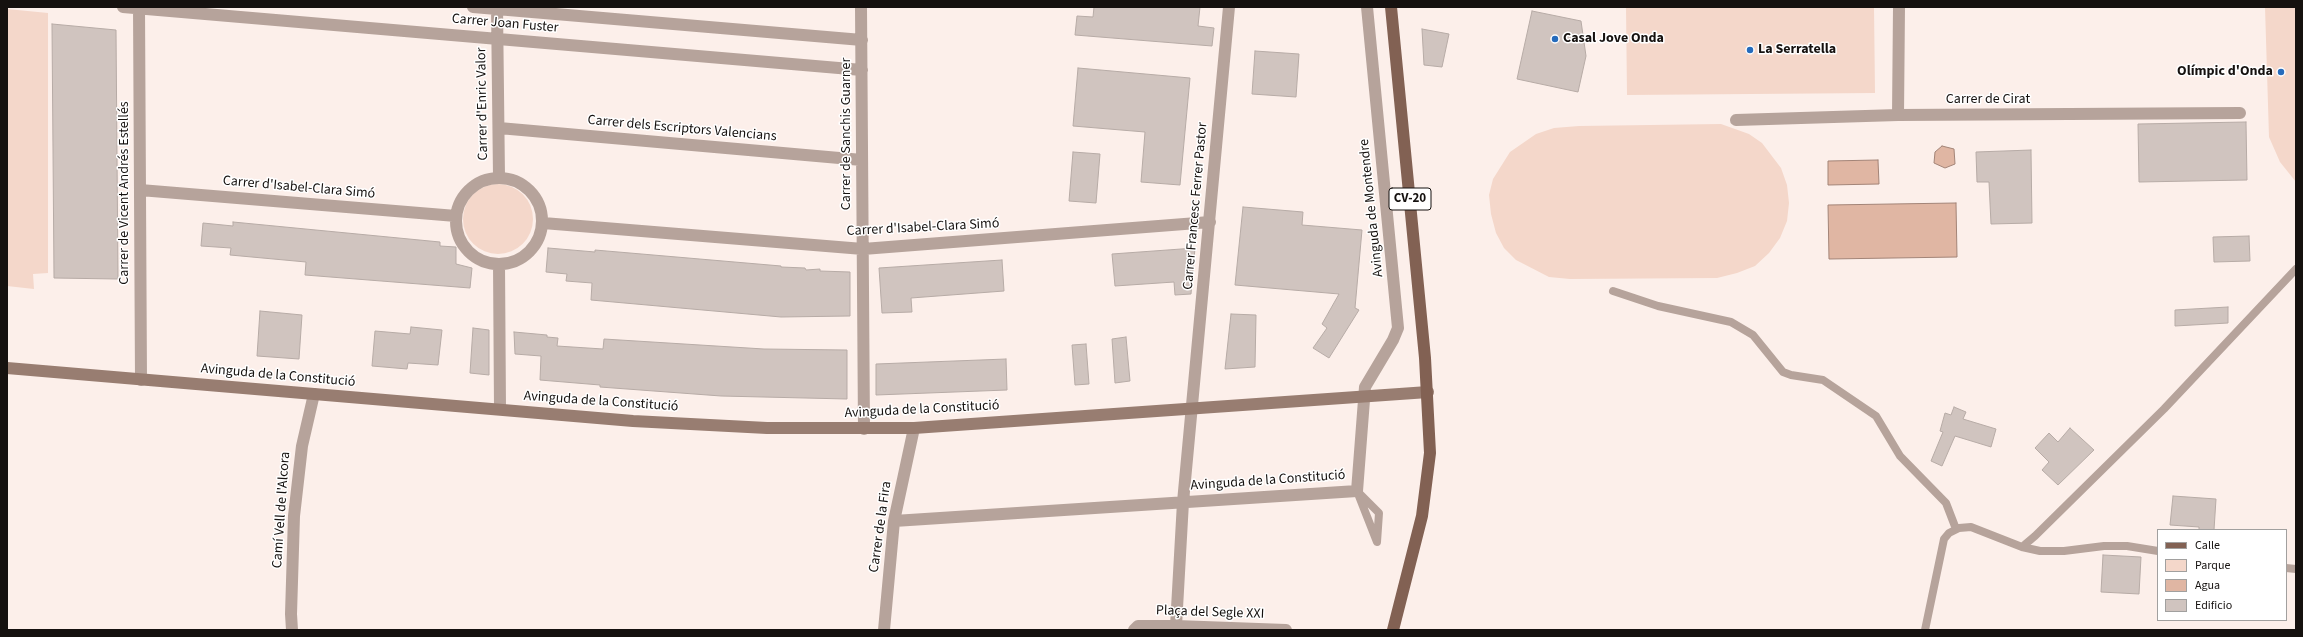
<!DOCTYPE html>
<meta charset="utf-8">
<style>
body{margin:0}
#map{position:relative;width:2303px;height:637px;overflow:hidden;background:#fcefea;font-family:"Source Sans 3",sans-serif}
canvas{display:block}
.frame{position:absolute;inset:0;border:8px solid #15110f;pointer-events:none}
.legend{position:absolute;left:2157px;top:529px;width:130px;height:92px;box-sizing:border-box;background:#fff;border:1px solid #a1a09f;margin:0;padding:5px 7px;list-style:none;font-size:12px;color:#15110f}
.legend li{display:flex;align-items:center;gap:8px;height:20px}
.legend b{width:20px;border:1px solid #a1a09f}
</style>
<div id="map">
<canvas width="2303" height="637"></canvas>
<div class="frame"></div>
<ul class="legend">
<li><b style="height:5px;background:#826153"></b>Calle</li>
<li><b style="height:11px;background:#f4d7ca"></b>Parque</li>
<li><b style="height:11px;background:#e0b6a3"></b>Agua</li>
<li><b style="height:11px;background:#d0c4bf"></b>Edificio</li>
</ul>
</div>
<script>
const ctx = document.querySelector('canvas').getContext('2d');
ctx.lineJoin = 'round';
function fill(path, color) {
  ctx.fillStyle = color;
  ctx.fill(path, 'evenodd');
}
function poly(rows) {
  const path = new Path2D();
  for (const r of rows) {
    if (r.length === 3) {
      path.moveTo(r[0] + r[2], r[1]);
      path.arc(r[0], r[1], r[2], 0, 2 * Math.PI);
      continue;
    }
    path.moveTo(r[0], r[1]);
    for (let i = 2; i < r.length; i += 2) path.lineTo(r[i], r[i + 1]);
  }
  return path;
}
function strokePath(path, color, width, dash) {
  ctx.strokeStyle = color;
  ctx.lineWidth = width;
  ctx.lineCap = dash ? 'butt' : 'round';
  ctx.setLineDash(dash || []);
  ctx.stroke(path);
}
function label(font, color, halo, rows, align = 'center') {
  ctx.font = font + ' "Source Sans 3",sans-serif';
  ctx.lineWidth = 3;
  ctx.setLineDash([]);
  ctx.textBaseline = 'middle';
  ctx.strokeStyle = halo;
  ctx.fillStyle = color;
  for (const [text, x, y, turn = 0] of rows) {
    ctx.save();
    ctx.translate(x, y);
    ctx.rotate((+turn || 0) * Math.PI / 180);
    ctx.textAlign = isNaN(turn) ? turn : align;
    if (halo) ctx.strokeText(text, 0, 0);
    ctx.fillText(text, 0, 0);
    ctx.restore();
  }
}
fill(poly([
 [1626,7,1874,7,1875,93,1627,95],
 [2265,7,2296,7,2296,182,2280,162,2269,137],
 [7,9,48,13,48,273,33,274,34,289,7,286],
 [1721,124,1749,134,1762,143,1781,168,1787,185,1789,203,1787,221,1780,238,1769,253,1755,266,1737,273,1717,278,1570,279,1549,277,1516,260,1504,248,1496,233,1491,214,1489,195,1493,179,1510,152,1536,134,1554,128,1579,126],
 [498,219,35]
]), '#f4d7ca');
const water = poly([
 [1942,146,1954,149,1955,164,1945,168,1934,163,1935,152,1942,146],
 [1878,160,1879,184,1828,185,1828,161,1878,160],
 [1956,203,1957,257,1829,259,1828,205,1956,203]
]);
fill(water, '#e0b6a3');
strokePath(water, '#a38477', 1);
const building = poly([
 [1094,7,1200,7,1198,26,1214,28,1212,46,1075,35,1077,16,1093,17,1094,7],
 [1532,11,1581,21,1586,56,1578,92,1517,79,1532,11],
 [52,24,116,30,118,279,54,278,52,24],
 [1422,29,1449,34,1442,67,1424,65,1422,29],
 [1255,51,1299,54,1296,97,1252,94,1255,51],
 [1078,68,1190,78,1180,185,1141,182,1145,132,1073,126,1078,68],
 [2246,122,2247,180,2139,182,2138,124,2246,122],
 [2031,150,2032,223,1991,224,1989,182,1977,182,1976,152,2031,150],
 [1073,152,1100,154,1096,203,1069,201,1073,152],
 [1243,207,1303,212,1302,225,1362,230,1355,308,1359,310,1329,358,1313,348,1327,328,1322,324,1339,294,1235,285,1243,207],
 [233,222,440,242,440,246,456,247,456,264,472,268,470,288,305,275,306,262,230,255,231,248,201,246,203,223,233,226,233,222],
 [2249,236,2250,261,2214,262,2213,237,2249,236],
 [548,248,595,252,595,250,781,266,781,267,805,268,806,270,820,269,820,271,850,272,850,316,781,317,591,300,592,283,566,281,567,274,546,272,548,248],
 [1195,248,1191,294,1175,295,1174,282,1115,286,1112,254,1195,248],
 [1002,260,1004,291,911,298,912,312,882,313,879,268,1002,260],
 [2228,307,2228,323,2175,326,2175,310,2228,307],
 [260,311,302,315,299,359,257,356,260,311],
 [1231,314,1256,315,1255,367,1225,369,1231,314],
 [411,327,442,330,438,365,408,363,407,369,372,366,375,331,410,334,411,327],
 [473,328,489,330,489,375,470,373,473,328],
 [514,332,547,335,547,337,558,338,557,346,603,349,604,339,764,349,847,350,847,399,721,396,600,387,600,385,540,380,541,356,515,354,514,332],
 [1126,337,1130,381,1115,383,1112,339,1126,337],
 [1086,344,1089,384,1075,385,1072,345,1086,344],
 [1006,359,1007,390,876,395,876,364,1006,359],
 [1954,407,1966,412,1963,419,1996,429,1991,447,1955,436,1942,466,1931,461,1943,432,1940,431,1945,413,1951,415,1954,407],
 [2070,428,2094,450,2058,485,2042,470,2049,462,2035,448,2049,433,2058,442,2070,428],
 [2173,496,2216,499,2214,530,2199,530,2199,527,2170,525,2173,496],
 [2103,555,2141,557,2139,594,2101,592,2103,555]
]);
fill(building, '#d0c4bf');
strokePath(building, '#b7aba6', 1);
strokePath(poly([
 [1613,291,1658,306,1731,322,1753,335,1783,372,1791,375,1823,380,1876,416,1900,456,1946,503,1956,529],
 [1357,491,1379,513,1377,542,1357,491],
 [2022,547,2035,536,2164,409,2296,269],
 [2286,568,2296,569],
 [1925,630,1944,539,1949,533,1959,528,1971,527,2022,547,2040,551,2064,551,2104,546,2127,546,2158,551]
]), '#b6a39b', 8);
strokePath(poly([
 [123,7,862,70],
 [139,7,141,380],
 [473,7,862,40],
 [497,7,499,177],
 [861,7,864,429],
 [1898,115,1899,7],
 [1736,120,1898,115,2240,113],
 [499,128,862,160],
 [499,221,43],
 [140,190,456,216],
 [543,223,863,249,1210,222],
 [499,264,500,409],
 [894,521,1357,491,1365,387,1393,340,1398,328,1367,7],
 [1176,626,1183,502,1229,7],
 [292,630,291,614,294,516,302,446,314,394],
 [884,630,894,521,914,428],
 [1134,630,1138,626,1176,626,1286,630]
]), '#b6a39b', 12);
strokePath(poly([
 [7,368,633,421,767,428,914,428,1428,392]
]), '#987d71', 12);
strokePath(poly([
 [1391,7,1425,358,1430,453,1422,516,1393,630]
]), '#826153', 12);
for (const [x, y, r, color] of [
 [1555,39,4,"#256bbc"],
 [1750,50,4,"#256bbc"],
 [2281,72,4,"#256bbc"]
]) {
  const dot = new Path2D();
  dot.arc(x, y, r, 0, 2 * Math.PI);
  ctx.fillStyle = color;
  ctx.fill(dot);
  strokePath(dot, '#fff', 1.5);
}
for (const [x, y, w] of [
 [1410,199,42]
]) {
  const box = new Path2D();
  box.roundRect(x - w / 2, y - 11, w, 22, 3);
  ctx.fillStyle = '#fff';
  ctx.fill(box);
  strokePath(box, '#15110f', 1);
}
label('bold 13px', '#15110f', null, [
 ["CV-20",1410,199]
]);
label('14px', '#15110f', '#fff', [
 ["Carrer Joan Fuster",505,24,5],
 ["Carrer de Cirat",1988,100],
 ["Carrer d'Enric Valor",483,104,-91],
 ["Carrer dels Escriptors Valencians",682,129,5],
 ["Carrer de Sanchis Guarner",847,134,-90],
 ["Carrer d'Isabel-Clara Simó",299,188,5],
 ["Carrer de Vicent Andrés Estellés",125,193,-90],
 ["Carrer Francesc Ferrer Pastor",1196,206,-85],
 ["Avinguda de Montendre",1372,208,-96],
 ["Carrer d'Isabel-Clara Simó",923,228,-3],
 ["Avinguda de la Constitució",278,376,5],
 ["Avinguda de la Constitució",601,402,4],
 ["Avinguda de la Constitució",922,410,-3],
 ["Avinguda de la Constitució",1268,481,-4],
 ["Camí Vell de l'Alcora",282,510,-86],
 ["Carrer de la Fira",881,527,-82],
 ["Plaça del Segle XXI",1210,613,2]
]);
label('bold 14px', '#15110f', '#fff', [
 ["Casal Jove Onda",1563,39],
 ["La Serratella",1758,50],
 ["Olímpic d'Onda",2273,72,"right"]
], 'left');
</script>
